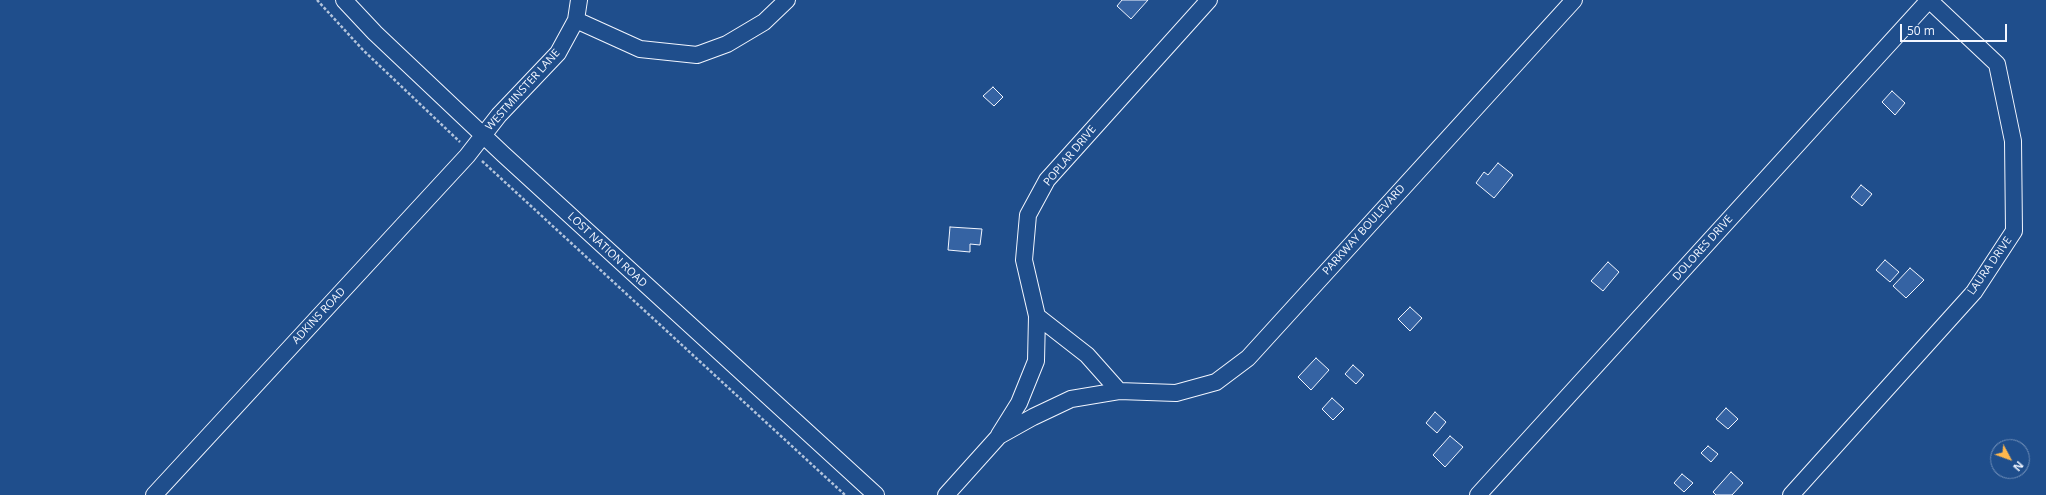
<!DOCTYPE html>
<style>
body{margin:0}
#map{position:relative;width:2046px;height:495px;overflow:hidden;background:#1f4e8c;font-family:"Open Sans",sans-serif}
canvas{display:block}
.north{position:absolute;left:1990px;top:439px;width:40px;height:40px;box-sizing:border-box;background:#1f4e8c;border:1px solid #7391ba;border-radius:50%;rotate:131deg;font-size:11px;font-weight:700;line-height:16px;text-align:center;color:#f2f6ff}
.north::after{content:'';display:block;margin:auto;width:14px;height:18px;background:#ffb74d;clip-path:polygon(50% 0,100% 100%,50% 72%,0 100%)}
.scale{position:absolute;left:1900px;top:24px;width:107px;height:18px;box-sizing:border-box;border:2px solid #f2f6ff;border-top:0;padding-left:5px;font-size:12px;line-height:14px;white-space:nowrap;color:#f2f6ff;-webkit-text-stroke:3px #1f4e8c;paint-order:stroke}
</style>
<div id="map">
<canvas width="2046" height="495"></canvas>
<div class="north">N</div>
<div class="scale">50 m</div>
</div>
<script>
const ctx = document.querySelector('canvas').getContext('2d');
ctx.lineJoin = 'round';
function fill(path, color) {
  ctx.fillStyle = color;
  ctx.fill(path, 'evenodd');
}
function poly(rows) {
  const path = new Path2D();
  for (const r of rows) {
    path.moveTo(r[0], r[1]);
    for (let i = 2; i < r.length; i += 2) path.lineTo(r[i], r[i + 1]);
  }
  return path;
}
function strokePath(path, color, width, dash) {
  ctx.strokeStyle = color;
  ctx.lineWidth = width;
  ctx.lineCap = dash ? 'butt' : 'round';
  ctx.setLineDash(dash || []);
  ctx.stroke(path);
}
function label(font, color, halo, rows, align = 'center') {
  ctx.font = font + ' "Open Sans",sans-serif';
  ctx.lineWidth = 3;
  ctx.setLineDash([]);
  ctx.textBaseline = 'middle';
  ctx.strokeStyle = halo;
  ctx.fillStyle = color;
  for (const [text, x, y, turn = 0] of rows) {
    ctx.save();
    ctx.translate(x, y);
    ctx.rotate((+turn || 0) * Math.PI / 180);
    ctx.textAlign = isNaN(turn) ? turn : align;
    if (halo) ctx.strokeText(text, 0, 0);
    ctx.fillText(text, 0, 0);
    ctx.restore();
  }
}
const building = poly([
 [1122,0,1148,0,1131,19,1117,6,1122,0],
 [993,87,1003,97,994,106,983,96,993,87],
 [1892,91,1905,103,1895,115,1882,102,1892,91],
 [1498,163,1513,175,1494,198,1476,183,1484,172,1488,175,1498,163],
 [1861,185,1872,194,1862,206,1851,197,1861,185],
 [950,227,982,229,980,245,970,244,970,252,948,250,950,227],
 [1885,260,1899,272,1890,282,1876,270,1885,260],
 [1608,262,1619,272,1603,291,1591,281,1608,262],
 [1910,268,1924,280,1906,298,1893,286,1910,268],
 [1410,307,1422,318,1410,331,1398,319,1410,307],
 [1316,358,1329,370,1311,390,1298,377,1316,358],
 [1353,365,1364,375,1356,384,1345,374,1353,365],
 [1332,398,1344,409,1333,420,1322,409,1332,398],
 [1726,408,1738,419,1728,429,1716,419,1726,408],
 [1435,412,1446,422,1437,433,1426,423,1435,412],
 [1450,436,1463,447,1445,467,1433,455,1450,436],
 [1708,446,1718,454,1711,462,1701,453,1708,446],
 [1731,472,1743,483,1732,495,1716,495,1713,492,1731,472],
 [1682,474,1693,483,1684,492,1674,483,1682,474]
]);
fill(building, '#3563a3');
strokePath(building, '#f2f6ff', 1);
const minor = poly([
 [344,0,375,33,503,154,876,495],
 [576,20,640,49,697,55,727,44,764,22,787,0],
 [1037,316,1087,355,1119,391],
 [999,435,1019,403,1036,361,1037,316,1024,260,1028,215,1047,180,1209,0],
 [154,495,467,156,499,115,558,53,576,20,579,0],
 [946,495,999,436,1033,417,1071,399,1119,391,1176,393,1216,382,1248,358,1574,0],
 [1478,495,1929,0],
 [1791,495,1974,292,2014,231,2013,141,1997,64,1929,0]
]);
strokePath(minor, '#f2f6ff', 18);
strokePath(poly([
 [317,0,363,50,460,142],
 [482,161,845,495]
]), '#b3c4dc', 2.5, [3, 2]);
strokePath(minor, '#1f4e8c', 16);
label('11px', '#f2f6ff', '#1f4e8c', [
 ["WESTMINSTER LANE",523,90,-48],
 ["POPLAR DRIVE",1070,156,-50],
 ["PARKWAY BOULEVARD",1364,230,-48],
 ["DOLORES DRIVE",1703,248,-48],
 ["LOST NATION ROAD",607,250,43],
 ["LAURA DRIVE",1990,266,-55],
 ["ADKINS ROAD",319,316,-47]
]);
</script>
